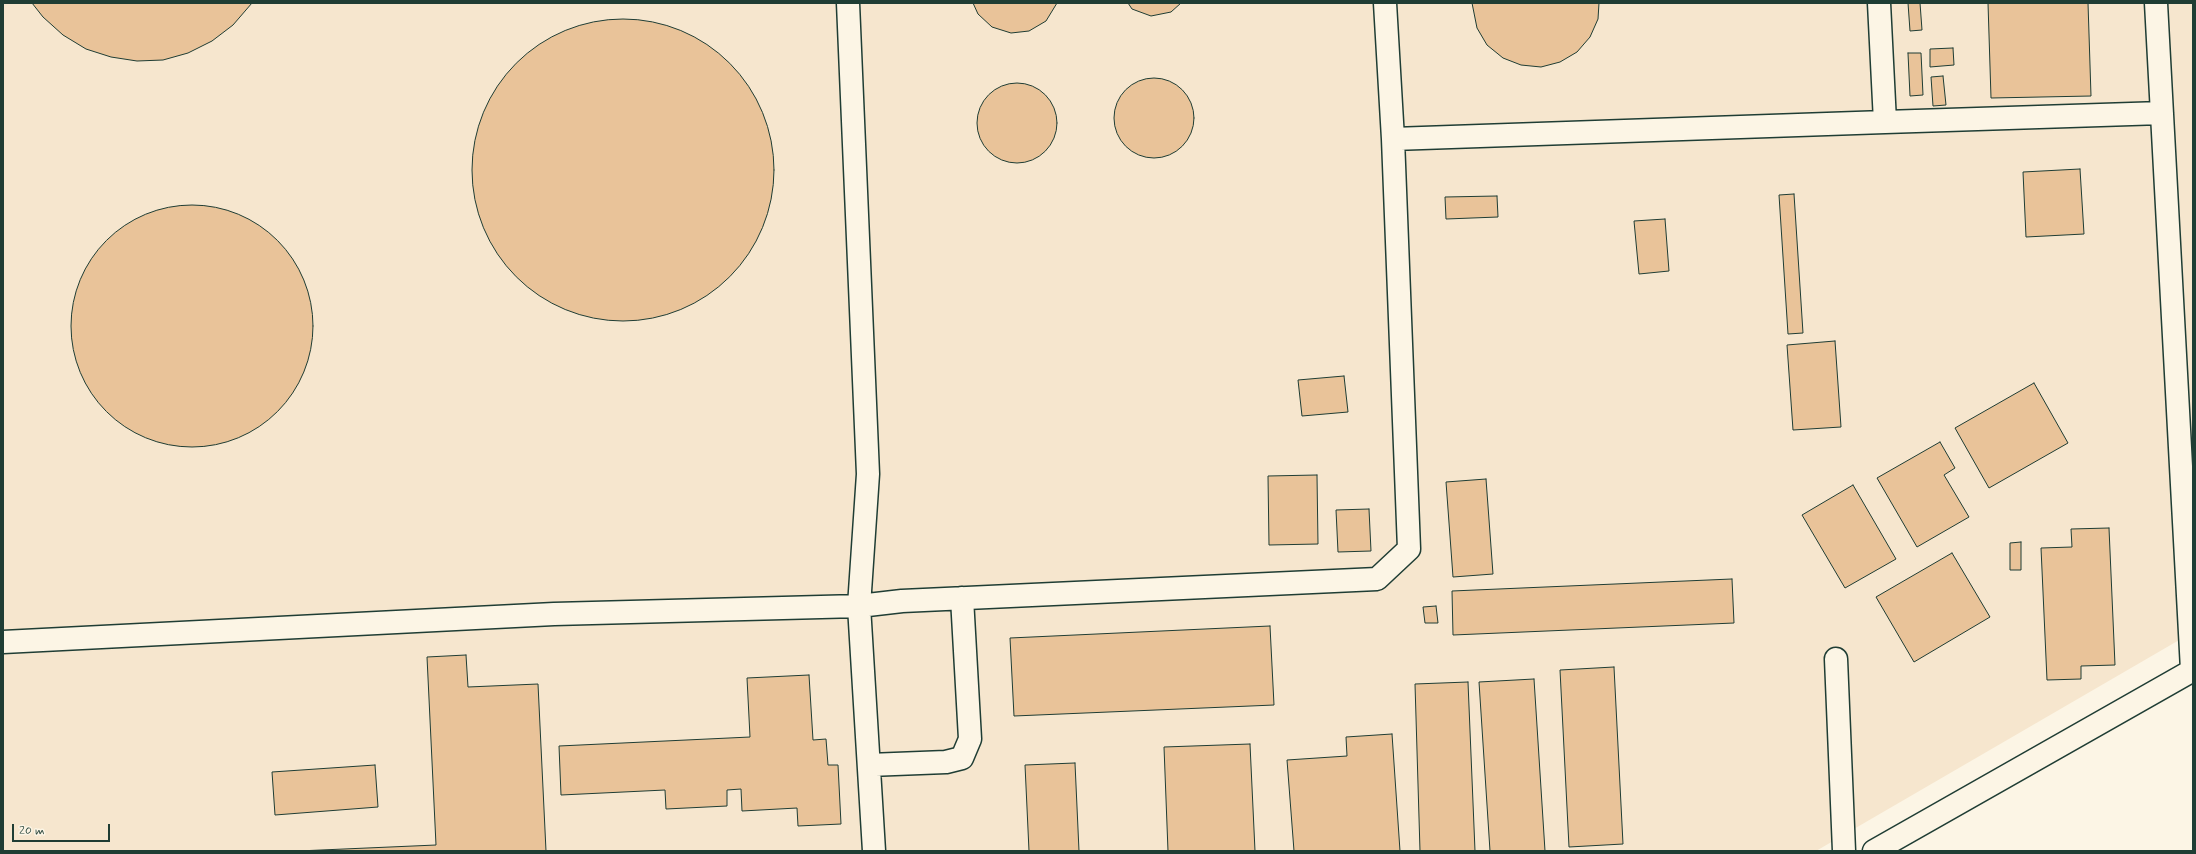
<!DOCTYPE html>
<style>
body{margin:0}
#map{position:relative;width:2196px;height:854px;overflow:hidden;background:#fcf5e5;font-family:Mynerve,sans-serif}
canvas{display:block}
.frame{position:absolute;inset:0;border:4px solid #1f3d34;pointer-events:none}
.scale{position:absolute;left:12px;top:824px;width:98px;height:18px;box-sizing:border-box;border:2px solid #1f3d34;border-top:0;padding-left:5px;font-size:12px;line-height:14px;white-space:nowrap;color:#1f3d34;-webkit-text-stroke:3px #fcf5e5;paint-order:stroke}
</style>
<div id="map">
<canvas width="2196" height="854"></canvas>
<div class="frame"></div>
<div class="scale">20 m</div>
</div>
<script>
const ctx = document.querySelector('canvas').getContext('2d');
ctx.lineJoin = 'round';
function fill(path, color) {
  ctx.fillStyle = color;
  ctx.fill(path, 'evenodd');
}
function poly(rows) {
  const path = new Path2D();
  for (const r of rows) {
    if (r.length === 3) {
      path.moveTo(r[0] + r[2], r[1]);
      path.arc(r[0], r[1], r[2], 0, 2 * Math.PI);
      continue;
    }
    path.moveTo(r[0], r[1]);
    for (let i = 2; i < r.length; i += 2) path.lineTo(r[i], r[i + 1]);
  }
  return path;
}
function strokePath(path, color, width, dash) {
  ctx.strokeStyle = color;
  ctx.lineWidth = width;
  ctx.lineCap = dash ? 'butt' : 'round';
  ctx.setLineDash(dash || []);
  ctx.stroke(path);
}
fill(poly([
 [3,3,2193,3,2193,632,1816,851,3,851]
]), '#f6e6ce');
const building = poly([
 [32,3,252,3,233,25,212,41,188,53,163,60,137,61,111,57,86,49,63,35,43,17,32,3],
 [973,3,1057,3,1046,21,1029,31,1011,33,992,27,978,14,973,3],
 [1128,3,1181,3,1171,12,1151,16,1132,9,1128,3],
 [1472,3,1599,3,1598,19,1590,37,1577,52,1560,62,1541,67,1521,65,1503,58,1487,45,1477,28,1472,3],
 [1908,3,1920,3,1922,30,1910,31,1908,3],
 [1988,3,2088,3,2091,96,1991,98,1988,3],
 [623,170,151],
 [1953,48,1954,65,1930,67,1930,49,1953,48],
 [1908,53,1921,53,1923,95,1910,96,1908,53],
 [1943,76,1946,105,1933,106,1931,77,1943,76],
 [1154,118,40],
 [1017,123,40],
 [2080,169,2084,234,2026,237,2023,172,2080,169],
 [1794,194,1803,333,1788,334,1779,195,1794,194],
 [1497,196,1498,217,1446,219,1445,197,1497,196],
 [192,326,121],
 [1665,219,1669,271,1639,274,1634,221,1665,219],
 [1835,341,1841,427,1793,430,1787,345,1835,341],
 [1344,376,1348,412,1302,416,1298,380,1344,376],
 [2034,383,2068,443,1989,488,1955,428,2034,383],
 [1940,442,1955,468,1944,475,1969,517,1917,547,1877,478,1940,442],
 [1317,475,1318,544,1269,545,1268,476,1317,475],
 [1486,479,1493,574,1453,577,1446,482,1486,479],
 [1853,485,1896,559,1845,588,1802,515,1853,485],
 [1369,509,1371,551,1338,552,1336,510,1369,509],
 [2109,528,2115,665,2081,666,2081,679,2047,680,2041,548,2072,547,2071,529,2109,528],
 [2021,542,2021,570,2010,570,2010,543,2021,542],
 [1952,553,1990,617,1914,662,1876,597,1952,553],
 [1732,579,1734,623,1453,635,1452,591,1732,579],
 [1436,606,1438,623,1425,623,1423,607,1436,606],
 [1270,626,1274,705,1014,716,1010,638,1270,626],
 [466,655,468,687,538,684,546,851,298,851,436,845,427,657,466,655],
 [1614,667,1623,844,1569,847,1560,670,1614,667],
 [809,675,813,740,826,739,828,765,838,765,841,824,798,826,797,808,742,811,741,789,727,790,727,806,666,809,665,790,561,795,559,746,750,737,747,678,809,675],
 [1534,679,1545,851,1490,851,1479,682,1534,679],
 [1468,682,1475,851,1420,851,1415,684,1468,682],
 [1392,734,1400,851,1294,851,1287,760,1347,756,1346,737,1392,734],
 [1250,744,1255,851,1168,851,1164,747,1250,744],
 [1075,763,1079,851,1029,851,1025,765,1075,763],
 [375,765,378,807,275,815,272,772,375,765]
]);
fill(building, '#e9c399');
strokePath(building, '#1f3d34', 1);
const minor = poly([
 [848,3,868,474,859,606,874,851],
 [1385,3,1393,139,1885,122,1879,3],
 [2156,3,2192,670],
 [1885,122,2162,113],
 [3,642,554,614,859,606,902,601,1377,579,1409,549,1393,139],
 [1836,659,1844,851],
 [869,765,946,762,962,758,970,739,962,598],
 [1874,851,2193,670]
]);
strokePath(minor, '#1f3d34', 25);
strokePath(minor, '#fcf5e5', 22);
</script>
